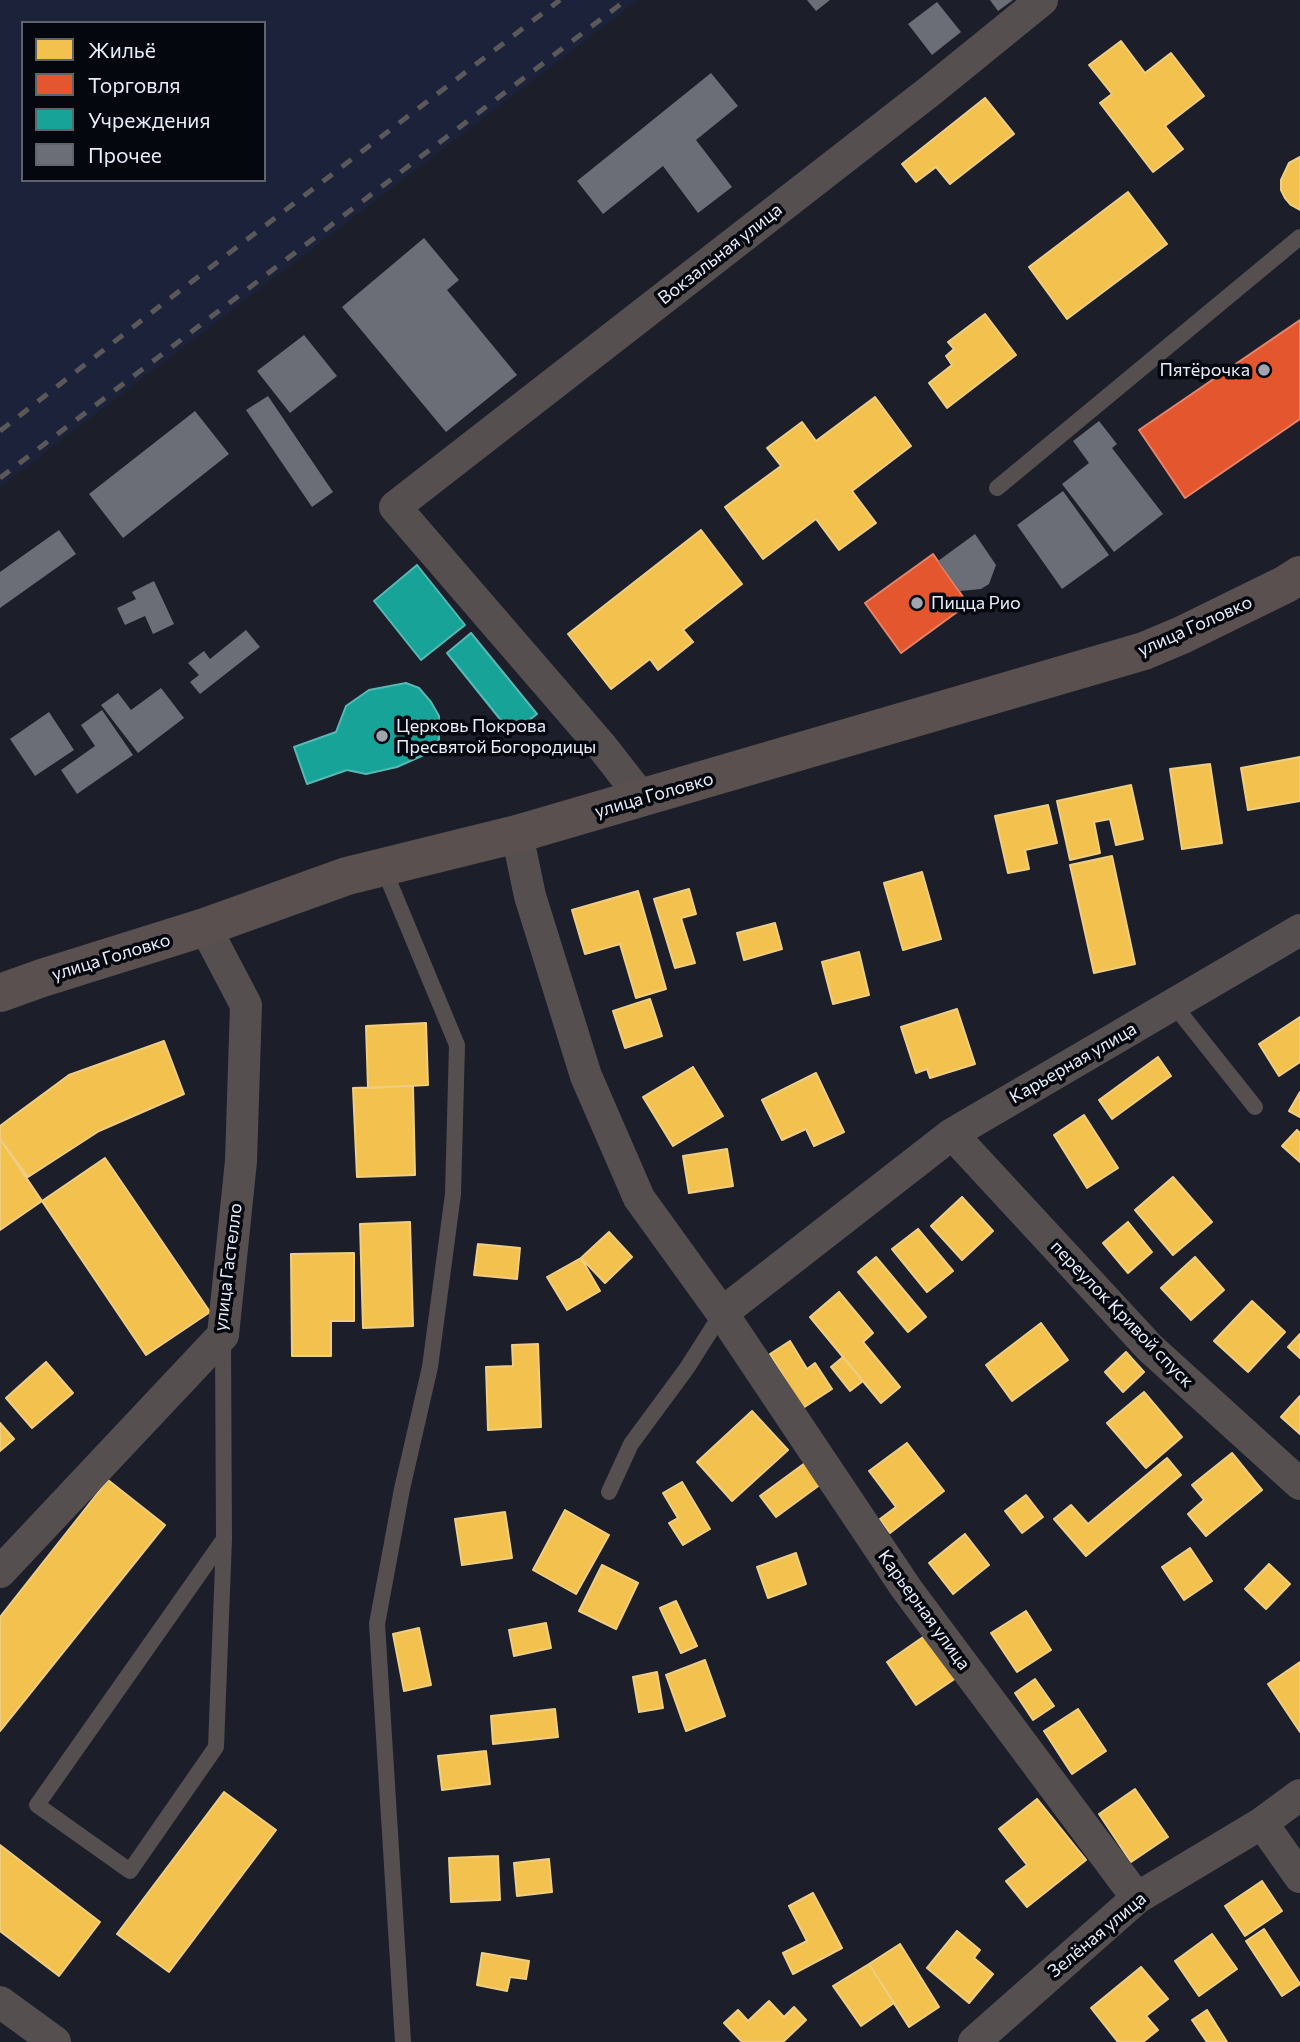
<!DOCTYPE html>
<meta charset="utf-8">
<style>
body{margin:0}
#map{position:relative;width:1300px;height:2042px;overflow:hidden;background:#1c1f29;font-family:Commissioner,sans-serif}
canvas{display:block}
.legend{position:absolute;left:21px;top:21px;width:245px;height:161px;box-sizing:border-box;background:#05070f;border:2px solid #60636d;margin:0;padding:9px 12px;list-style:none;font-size:21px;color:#e8edfa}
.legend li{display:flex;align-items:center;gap:14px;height:35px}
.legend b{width:35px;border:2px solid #60636d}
</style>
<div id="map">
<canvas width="1300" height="2042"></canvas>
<ul class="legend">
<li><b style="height:19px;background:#f2c14e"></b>Жильё</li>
<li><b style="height:19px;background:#e4572e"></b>Торговля</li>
<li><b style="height:19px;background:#17a398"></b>Учреждения</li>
<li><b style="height:19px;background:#6b6e77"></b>Прочее</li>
</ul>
</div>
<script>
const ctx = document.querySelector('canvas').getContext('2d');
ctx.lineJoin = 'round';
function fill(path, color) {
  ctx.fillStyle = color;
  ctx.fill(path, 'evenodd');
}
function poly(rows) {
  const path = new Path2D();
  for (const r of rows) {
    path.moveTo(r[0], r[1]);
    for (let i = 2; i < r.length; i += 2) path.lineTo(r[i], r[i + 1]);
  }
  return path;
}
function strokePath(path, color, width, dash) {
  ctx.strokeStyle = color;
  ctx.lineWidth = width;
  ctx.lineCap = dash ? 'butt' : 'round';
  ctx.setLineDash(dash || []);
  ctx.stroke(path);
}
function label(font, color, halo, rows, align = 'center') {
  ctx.font = font + ' Commissioner,sans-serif';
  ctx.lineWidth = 7;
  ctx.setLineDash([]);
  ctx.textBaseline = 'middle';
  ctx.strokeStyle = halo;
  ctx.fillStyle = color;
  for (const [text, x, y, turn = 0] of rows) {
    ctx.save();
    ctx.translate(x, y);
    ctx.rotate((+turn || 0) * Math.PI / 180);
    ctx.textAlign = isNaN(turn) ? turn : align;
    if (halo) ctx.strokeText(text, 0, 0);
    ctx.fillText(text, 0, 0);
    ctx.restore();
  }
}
fill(poly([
 [0,0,638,0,0,487],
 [23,23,264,23,264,180,23,180]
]), '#1b2239');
const homes = poly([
 [1121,41,1145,73,1171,53,1204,96,1165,126,1183,149,1153,172,1100,103,1112,94,1089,65,1121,41],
 [985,98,1014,134,950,184,936,167,916,182,902,164,985,98],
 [1300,157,1300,210,1291,205,1285,198,1281,190,1281,180,1289,163,1300,157],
 [1128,192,1167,244,1067,319,1029,267,1128,192],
 [985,314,1016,355,947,408,929,383,952,365,946,356,954,349,948,342,985,314],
 [875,397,911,446,852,491,876,523,839,550,816,519,763,559,725,507,781,466,767,448,802,422,816,441,875,397],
 [701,530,742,584,683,630,693,642,658,670,650,659,611,689,568,634,701,530],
 [1300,757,1300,801,1248,810,1241,768,1300,757],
 [1210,764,1222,843,1182,849,1170,769,1210,764],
 [1131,785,1143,839,1116,845,1110,819,1094,822,1100,853,1070,860,1057,801,1131,785],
 [1048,805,1057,843,1025,850,1029,869,1008,873,995,816,1048,805],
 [1112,856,1135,964,1094,973,1070,865,1112,856],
 [922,872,941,939,903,950,884,883,922,872],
 [689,889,696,914,681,918,695,963,675,968,654,899,689,889],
 [638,891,666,989,636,998,620,944,585,954,572,910,638,891],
 [775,923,782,949,744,960,737,933,775,923],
 [859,952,869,995,833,1004,822,962,859,952],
 [650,999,662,1036,625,1048,613,1011,650,999],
 [957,1009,975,1064,930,1078,927,1069,916,1073,901,1027,957,1009],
 [1300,1017,1300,1062,1279,1076,1259,1044,1300,1017],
 [426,1023,428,1085,368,1088,366,1026,426,1023],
 [164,1041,184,1094,99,1131,28,1177,0,1139,0,1126,69,1075,164,1041],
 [1158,1057,1171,1076,1112,1119,1099,1100,1158,1057],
 [693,1067,723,1116,673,1146,643,1097,693,1067],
 [816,1073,844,1132,814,1146,806,1129,782,1140,762,1100,816,1073],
 [413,1086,415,1175,357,1177,353,1088,413,1086],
 [1300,1092,1300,1117,1289,1111,1300,1092],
 [1084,1115,1118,1168,1087,1188,1054,1135,1084,1115],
 [1297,1130,1300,1133,1300,1162,1282,1146,1297,1130],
 [0,1139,42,1201,0,1230,0,1139],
 [727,1149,733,1186,689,1193,683,1156,727,1149],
 [105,1158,210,1312,146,1355,42,1201,105,1158],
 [1173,1177,1212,1222,1173,1255,1135,1210,1173,1177],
 [962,1197,993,1231,962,1260,931,1226,962,1197],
 [410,1222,413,1326,363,1328,360,1224,410,1222],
 [1128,1222,1152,1252,1128,1273,1103,1243,1128,1222],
 [918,1229,953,1271,927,1292,892,1249,918,1229],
 [609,1232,632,1257,605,1283,581,1258,609,1232],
 [478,1244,520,1248,517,1279,474,1275,478,1244],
 [354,1253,354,1321,331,1321,331,1356,292,1356,291,1254,354,1253],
 [876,1257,926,1317,908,1332,858,1272,876,1257],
 [1195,1257,1224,1290,1191,1320,1161,1288,1195,1257],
 [581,1258,600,1291,567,1310,547,1277,581,1258],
 [839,1292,873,1333,863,1342,900,1387,881,1403,810,1317,839,1292],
 [1252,1301,1285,1332,1248,1372,1214,1341,1252,1301],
 [1041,1323,1068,1360,1012,1401,986,1365,1041,1323],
 [1300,1334,1300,1358,1288,1347,1300,1334],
 [790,1341,807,1369,815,1363,832,1389,803,1408,770,1354,790,1341],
 [538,1344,541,1427,488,1430,486,1367,513,1366,512,1345,538,1344],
 [1126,1352,1144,1372,1123,1392,1105,1372,1126,1352],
 [843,1357,863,1381,850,1391,831,1367,843,1357],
 [46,1362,73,1393,32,1428,6,1398,46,1362],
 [1144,1392,1182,1437,1146,1468,1107,1423,1144,1392],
 [1300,1396,1300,1434,1281,1417,1300,1396],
 [752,1411,788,1450,732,1501,697,1462,752,1411],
 [0,1423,14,1439,0,1451,0,1423],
 [907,1443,944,1491,890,1533,880,1519,896,1507,869,1471,907,1443],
 [1232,1453,1262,1490,1206,1536,1188,1514,1204,1500,1192,1485,1232,1453],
 [1167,1458,1181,1475,1086,1556,1054,1519,1071,1505,1088,1524,1167,1458],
 [805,1463,821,1484,776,1517,760,1496,805,1463],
 [108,1480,165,1525,0,1731,0,1617,108,1480],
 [682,1482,710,1529,683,1545,669,1523,678,1518,663,1493,682,1482],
 [1026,1495,1043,1517,1022,1533,1005,1511,1026,1495],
 [565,1510,609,1535,576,1594,533,1570,565,1510],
 [505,1512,512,1558,462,1565,455,1519,505,1512],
 [965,1534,989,1565,953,1594,929,1563,965,1534],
 [1190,1548,1212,1581,1184,1600,1162,1567,1190,1548],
 [796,1553,806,1584,768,1598,757,1567,796,1553],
 [1269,1564,1290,1584,1266,1609,1245,1589,1269,1564],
 [602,1565,638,1583,616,1629,579,1611,602,1565],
 [676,1601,697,1646,681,1653,660,1608,676,1601],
 [1026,1611,1051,1650,1017,1672,991,1633,1026,1611],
 [546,1623,551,1648,514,1656,509,1630,546,1623],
 [419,1628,431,1685,404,1691,393,1634,419,1628],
 [926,1635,956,1678,916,1705,887,1662,926,1635],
 [705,1660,725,1716,686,1731,666,1675,705,1660],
 [1300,1662,1300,1732,1268,1684,1300,1662],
 [657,1672,663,1708,639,1712,633,1677,657,1672],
 [1035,1679,1054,1706,1033,1720,1015,1693,1035,1679],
 [555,1709,558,1737,493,1744,491,1716,555,1709],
 [1078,1709,1106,1751,1072,1774,1044,1731,1078,1709],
 [486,1751,490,1784,442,1790,438,1756,486,1751],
 [1135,1789,1168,1837,1131,1862,1099,1814,1135,1789],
 [224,1792,276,1830,169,1972,117,1934,224,1792],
 [1037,1799,1086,1860,1027,1907,1006,1881,1027,1865,999,1829,1037,1799],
 [0,1845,100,1922,59,1976,0,1931,0,1845],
 [498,1856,500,1900,451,1902,449,1858,498,1856],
 [549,1859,552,1892,517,1896,514,1863,549,1859],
 [1262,1881,1282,1911,1245,1936,1225,1906,1262,1881],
 [813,1893,842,1948,793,1974,783,1953,807,1941,789,1906,813,1893],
 [1264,1929,1300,1984,1282,1996,1246,1941,1264,1929],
 [957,1931,980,1950,974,1958,993,1974,969,2003,927,1968,957,1931],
 [1212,1934,1237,1969,1199,1996,1175,1961,1212,1934],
 [900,1944,939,2007,909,2027,869,1964,900,1944],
 [482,1953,529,1961,526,1979,510,1977,507,1991,477,1985,482,1953],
 [869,1964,894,2003,861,2026,833,1986,869,1964],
 [1141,1967,1168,1999,1146,2016,1158,2030,1143,2042,1118,2042,1091,2008,1141,1967],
 [769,2001,784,2017,794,2007,806,2020,783,2042,742,2042,724,2023,738,2010,748,2021,769,2001],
 [1207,2010,1227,2042,1207,2042,1192,2020,1207,2010]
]);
fill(homes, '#f2c14e');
strokePath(homes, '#efce82', 2);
const shops = poly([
 [1300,320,1300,419,1185,498,1139,430,1300,320],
 [933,554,968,604,901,653,865,603,933,554]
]);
fill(shops, '#e4572e');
strokePath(shops, '#e5846b', 2);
const public = poly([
 [417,565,465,625,421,660,374,601,417,565],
 [471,633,537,714,512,734,447,653,471,633],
 [406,683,419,688,431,702,439,716,439,740,426,754,397,767,366,774,347,770,307,784,294,747,336,732,346,706,369,690,406,683]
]);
fill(public, '#17a398');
strokePath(public, '#56b9b5', 2);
fill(poly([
 [807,0,830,0,816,11],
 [990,0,1013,0,998,11],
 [937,2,961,32,932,55,908,24],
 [711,73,738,106,696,140,732,187,698,213,663,166,603,214,577,181],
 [424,238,459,280,447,290,517,375,446,432,342,307],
 [304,335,337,376,290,413,257,371],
 [268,396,333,492,312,507,246,410],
 [195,411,229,454,123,538,89,494],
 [1099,421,1117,444,1112,448,1163,514,1114,552,1062,484,1089,463,1073,441],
 [1063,491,1109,555,1062,589,1017,525],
 [59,530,76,554,0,608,0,572],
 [975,534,996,565,989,584,981,589,960,591,938,561],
 [154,581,174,624,153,634,145,616,125,625,117,608,136,599,132,592],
 [246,630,260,647,200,694,190,682,199,675,188,663,204,651,210,659],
 [161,688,184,718,138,753,101,705,118,693,131,710],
 [102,710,133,755,77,794,61,770,95,746,81,725],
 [49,712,74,750,35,776,10,739]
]), '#6b6e77');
strokePath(poly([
 [997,488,1300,237],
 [383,867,457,1045,453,1194,430,1367,402,1489,377,1624,403,2042],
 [1173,1004,1255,1107],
 [223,1337,224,1539,216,1747,130,1871,37,1805,224,1539],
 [609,1492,631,1444,687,1368,722,1313]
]), '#564f50', 16);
strokePath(poly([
 [642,798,603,748,395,507,930,91,1042,0],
 [517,834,530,896,586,1076,639,1198,722,1313,906,1588,1137,1898],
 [952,1134,1150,1348,1300,1484],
 [722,1313,952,1134,1300,930],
 [0,1572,223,1335,241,1161,246,1005,205,927],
 [1262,1823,1300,1877],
 [0,2002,55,2042],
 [974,2042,1137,1898,1262,1823,1300,1795]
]), '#564f50', 32);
strokePath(poly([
 [0,993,42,978,205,927,347,876,517,834,1144,651,1182,635,1286,584,1300,575]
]), '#5a504f', 38);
strokePath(poly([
 [0,431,160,306,560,0],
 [0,478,626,0]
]), '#5b585a', 5, [12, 12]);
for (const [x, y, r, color] of [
 [1264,370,7,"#a1a5b1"],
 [917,603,7,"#a1a5b1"],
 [382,736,7,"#a1a5b1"]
]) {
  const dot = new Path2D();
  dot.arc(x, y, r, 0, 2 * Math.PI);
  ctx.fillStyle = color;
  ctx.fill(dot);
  strokePath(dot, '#05070f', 2.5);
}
label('18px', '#e8edfa', '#05070f', [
 ["Вокзальная улица",720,254,-38],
 ["улица Головко",1195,626,-24],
 ["улица Головко",654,795,-16],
 ["улица Головко",111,957,-17],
 ["Карьерная улица",1073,1063,-30],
 ["улица Гастелло",228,1267,-83],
 ["переулок Кривой спуск",1122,1314,46],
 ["Карьерная улица",924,1610,54],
 ["Зелёная улица",1097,1935,-40]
]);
label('18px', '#e8edfa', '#05070f', [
 ["Пятёрочка",1250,370,"right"],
 ["Пицца Рио",931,603],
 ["Церковь Покрова",396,726],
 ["Пресвятой Богородицы",396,747]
], 'left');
</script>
